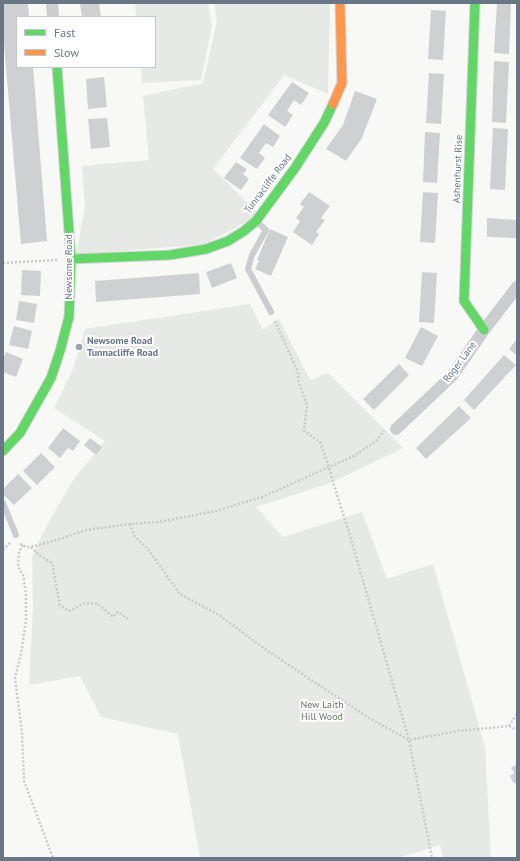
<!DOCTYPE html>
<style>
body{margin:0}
#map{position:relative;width:520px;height:861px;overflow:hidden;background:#f8f8f7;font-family:"PT Sans",sans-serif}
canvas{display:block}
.frame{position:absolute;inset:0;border:4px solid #697686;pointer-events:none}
.legend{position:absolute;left:16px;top:16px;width:140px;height:52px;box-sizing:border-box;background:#fff;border:1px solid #c3c8cf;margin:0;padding:5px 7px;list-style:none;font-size:12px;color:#697686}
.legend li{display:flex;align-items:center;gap:8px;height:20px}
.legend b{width:20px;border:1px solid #c3c8cf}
</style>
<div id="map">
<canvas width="520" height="861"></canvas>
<div class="frame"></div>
<ul class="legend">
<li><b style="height:5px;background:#63d668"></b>Fast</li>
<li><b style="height:5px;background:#ff974d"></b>Slow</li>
</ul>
</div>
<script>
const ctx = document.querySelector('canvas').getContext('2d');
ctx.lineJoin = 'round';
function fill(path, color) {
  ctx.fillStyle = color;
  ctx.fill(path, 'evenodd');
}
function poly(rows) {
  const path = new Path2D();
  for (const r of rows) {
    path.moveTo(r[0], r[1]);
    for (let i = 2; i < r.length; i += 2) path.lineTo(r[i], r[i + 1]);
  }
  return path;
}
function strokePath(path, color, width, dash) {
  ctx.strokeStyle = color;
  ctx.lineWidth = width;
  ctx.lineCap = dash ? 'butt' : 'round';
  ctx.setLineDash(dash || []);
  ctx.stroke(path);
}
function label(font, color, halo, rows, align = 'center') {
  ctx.font = font + ' "PT Sans",sans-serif';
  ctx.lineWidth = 4;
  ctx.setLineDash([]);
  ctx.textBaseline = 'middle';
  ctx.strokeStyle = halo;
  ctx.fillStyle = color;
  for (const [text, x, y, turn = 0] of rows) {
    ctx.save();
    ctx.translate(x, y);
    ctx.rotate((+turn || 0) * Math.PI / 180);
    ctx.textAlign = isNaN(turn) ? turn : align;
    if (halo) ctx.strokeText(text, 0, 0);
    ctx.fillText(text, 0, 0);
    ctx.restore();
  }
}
fill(poly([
 [135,3,208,3,212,25,201,80,142,83,141,67,155,67,155,17,136,17],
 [214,3,330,3,328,94,284,75,213,169,258,213,254,218,204,244,76,255,85,207,82,166,149,160,143,96,203,83,217,21],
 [250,304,263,330,279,319,310,380,328,373,403,448,333,482,256,507,283,537,362,512,387,579,433,564,485,747,491,858,443,858,440,845,415,853,396,858,200,858,178,734,101,717,80,676,29,685,33,607,32,557,46,527,73,480,105,441,54,408,73,369,85,329]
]), '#e6e9e5');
fill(poly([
 [3,3,28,3,29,17,17,17,17,67,33,67,47,241,21,244,5,56,3,29],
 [80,3,99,3,101,17,82,17],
 [497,3,511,3,509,54,494,53],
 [431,10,446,11,443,60,428,59],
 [494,61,509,62,506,123,492,122],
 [429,73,444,74,441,124,426,123],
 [104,77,107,107,88,109,86,79],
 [292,82,309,93,301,105,294,100,287,111,293,115,285,127,268,115],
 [355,91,377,99,362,138,346,161,326,149,343,125],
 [107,118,110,147,91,149,88,119],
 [264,124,280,136,273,147,266,143,259,153,265,158,257,169,240,158],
 [493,128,508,129,505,190,490,189],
 [425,132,440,133,437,183,423,182],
 [236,162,247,169,243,174,249,179,241,190,224,178],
 [309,192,330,206,321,218,325,220,316,232,319,234,312,245,293,232,300,221,296,218,304,207,300,204],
 [423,192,438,193,435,243,420,242],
 [487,218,517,220,517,238,487,237],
 [270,229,288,237,271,276,255,269,259,261,257,260],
 [231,263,237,278,212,288,206,272],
 [22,270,41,271,40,296,21,295],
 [422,272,437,273,434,323,419,322],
 [199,273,200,294,96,302,95,281],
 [19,301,37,304,34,323,16,320],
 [14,326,32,331,28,349,9,345],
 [421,327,438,336,422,366,405,358],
 [517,339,517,356,509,349],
 [6,352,23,359,16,377,3,372,3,359],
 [504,355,516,365,474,410,464,400],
 [399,364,409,375,374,410,363,399],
 [459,406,471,418,426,459,416,448],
 [63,428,80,441,73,451,68,448,60,458,48,448],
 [90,438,102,447,96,455,84,445],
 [41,453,55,467,37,485,23,471],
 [18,474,32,488,14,505,3,494,3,489],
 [517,764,517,782,514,784,510,776,514,773,511,768]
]), '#cfd0d1');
const fast = poly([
 [475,3,464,301,484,330],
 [71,259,170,255,206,249,228,241,244,231,256,221,295,168,324,123,333,104],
 [3,451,20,433,51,378,60,351,69,317,71,259,57,67]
]);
const slow = poly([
 [333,104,342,83,340,3]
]);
strokePath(fast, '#d4d5d6', 11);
strokePath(slow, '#d4d5d6', 11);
strokePath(poly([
 [3,263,57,260],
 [275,321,298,372,298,380,307,405,304,431,320,442,329,467,333,482,351,539,409,740,432,858],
 [130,524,135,537,148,549,180,594,219,615,265,649,314,682,369,718,409,740,458,731,509,726,517,730],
 [20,544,27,547,31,547,60,539,86,530,130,524,159,522,216,511,262,497,354,456,376,441,384,431],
 [23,545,19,551,18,567,23,575,26,594,26,620,21,654,15,678,22,733,24,781,53,858],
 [31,547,39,555,52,563,60,605,69,611,85,603,98,604,113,617,118,612,129,620],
 [3,550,11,542],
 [509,726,517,714]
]), '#c9cacb', 2.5, [2, 2]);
strokePath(poly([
 [256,221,266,230,252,255,248,269,271,312],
 [3,503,16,535]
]), '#cccdce', 6);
strokePath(poly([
 [52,3,53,17],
 [396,429,452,376,484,330,517,287]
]), '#cccdce', 12);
strokePath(fast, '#63d668', 9);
strokePath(slow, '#ff974d', 9);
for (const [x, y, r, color] of [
 [79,347,4,"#9ba4ae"]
]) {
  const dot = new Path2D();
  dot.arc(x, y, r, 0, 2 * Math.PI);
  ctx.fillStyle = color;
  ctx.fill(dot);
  strokePath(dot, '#fff', 1.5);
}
label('10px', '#697686', '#fff', [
 ["Ashenhurst Rise",458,169,-88],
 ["Tunnacliffe Road",268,184,-53],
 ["Newsome Road",69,267,-90],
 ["Roger Lane",460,362,-53]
]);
label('bold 10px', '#697686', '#fff', [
 ["Newsome Road",87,341],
 ["Tunnacliffe Road",87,353]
], 'left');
label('10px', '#667864', '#fff', [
 ["New Laith",322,705],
 ["Hill Wood",322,717]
]);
</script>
